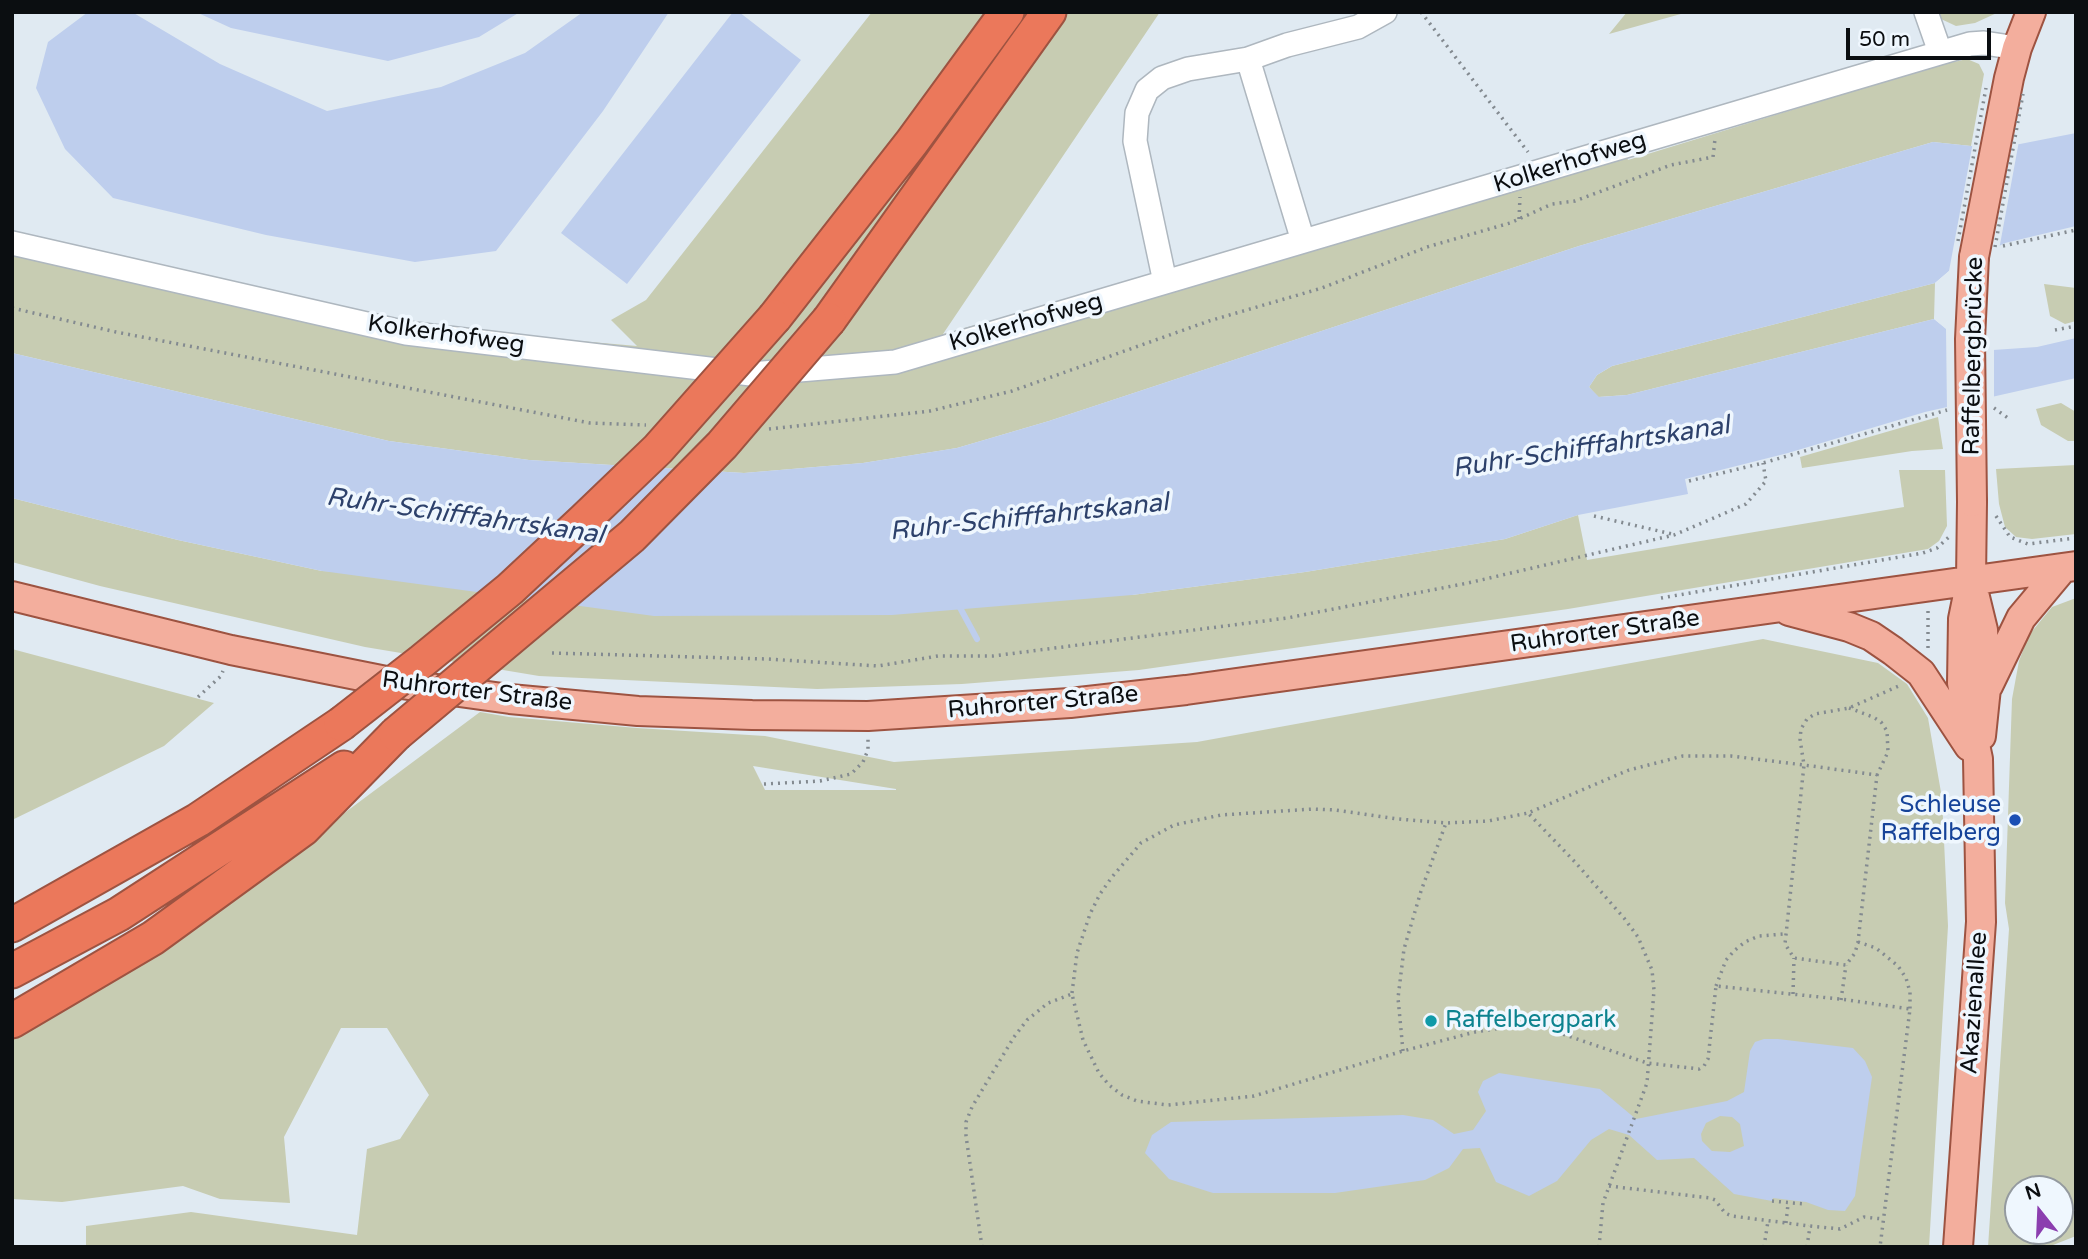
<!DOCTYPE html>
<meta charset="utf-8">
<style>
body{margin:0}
#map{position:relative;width:2088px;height:1259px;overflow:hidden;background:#e0eaf2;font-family:"Varela Round",sans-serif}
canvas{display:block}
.frame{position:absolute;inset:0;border:14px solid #0b0e11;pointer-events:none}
.north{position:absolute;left:2004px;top:1175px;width:70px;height:70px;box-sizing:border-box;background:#eff7fe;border:2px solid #949a9f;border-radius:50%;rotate:342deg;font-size:19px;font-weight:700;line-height:28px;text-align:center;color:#0b0e11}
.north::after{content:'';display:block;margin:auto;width:24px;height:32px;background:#8b3eaf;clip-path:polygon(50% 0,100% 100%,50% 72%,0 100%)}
.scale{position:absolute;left:1846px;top:28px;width:145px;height:32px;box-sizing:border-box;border:4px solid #0b0e11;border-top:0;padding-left:9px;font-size:21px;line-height:24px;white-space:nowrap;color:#0b0e11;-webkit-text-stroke:5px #eff7fe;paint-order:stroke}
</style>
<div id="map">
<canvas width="2088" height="1259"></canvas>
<div class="frame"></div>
<div class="north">N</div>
<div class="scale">50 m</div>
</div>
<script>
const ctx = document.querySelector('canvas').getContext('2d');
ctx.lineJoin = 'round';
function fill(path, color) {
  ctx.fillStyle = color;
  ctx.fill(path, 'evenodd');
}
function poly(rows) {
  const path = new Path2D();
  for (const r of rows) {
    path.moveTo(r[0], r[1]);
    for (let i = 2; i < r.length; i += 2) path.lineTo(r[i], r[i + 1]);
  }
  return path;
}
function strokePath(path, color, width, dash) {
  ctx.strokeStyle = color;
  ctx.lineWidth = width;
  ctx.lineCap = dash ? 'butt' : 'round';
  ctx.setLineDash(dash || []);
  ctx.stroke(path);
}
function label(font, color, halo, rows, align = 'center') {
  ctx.font = font + ' "Varela Round",sans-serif';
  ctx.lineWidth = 7;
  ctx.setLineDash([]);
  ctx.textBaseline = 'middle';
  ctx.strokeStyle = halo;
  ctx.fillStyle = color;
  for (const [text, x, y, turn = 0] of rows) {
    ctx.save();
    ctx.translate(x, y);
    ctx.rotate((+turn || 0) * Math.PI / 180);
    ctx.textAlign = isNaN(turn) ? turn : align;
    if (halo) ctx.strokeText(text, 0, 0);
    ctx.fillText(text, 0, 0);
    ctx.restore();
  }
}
fill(poly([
 [872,12,1160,12,943,334,1513,174,1621,138,1628,160,1932,67,1967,59,1979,64,1984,74,1971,146,1933,142,1579,246,1049,421,957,448,863,463,744,473,529,460,389,441,12,353,12,236,408,326,637,346,611,320,646,300],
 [1627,12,1688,12,1609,34],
 [1939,12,1999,12,1975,23,1956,26,1941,19],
 [1935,283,1934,319,1627,395,1598,397,1589,387,1597,375,1612,366],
 [2044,284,2076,288,2076,321,2065,324,2050,316],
 [2061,403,2076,412,2076,441,2068,441,2041,425,2036,409],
 [1938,417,1943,449,1912,451,1802,468,1800,457],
 [2076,465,2076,534,2032,539,2016,537,2005,527,1999,504,1996,469],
 [1899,470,1945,470,1947,526,1939,541,1928,549,1568,609,1139,670,962,684,817,689,539,676,365,647,100,586,12,562,12,498,178,540,322,571,1132,595,1305,572,1505,539,1578,515,1587,560,1904,507],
 [2076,598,2076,1236,2048,1247,1988,1247,2009,929,2005,903,2012,699,2019,661,2029,635,2052,607],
 [2018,1189,2060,1189,2060,1231,2018,1231],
 [1763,639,1878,663,1907,684,1928,718,1942,798,1948,926,1929,1247,86,1247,86,1226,191,1212,357,1235,367,1149,400,1139,429,1095,387,1028,341,1028,284,1137,290,1203,220,1199,183,1186,62,1202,12,1199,12,1030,147,960,480,712,509,717,637,728,765,736,894,762,1197,742],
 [753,766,896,789,896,790,765,790],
 [12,649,214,703,164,746,12,820]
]), '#c7ccb2');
fill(poly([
 [88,12,132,12,220,64,327,111,441,87,525,53,583,12,669,12,603,111,496,251,415,262,266,235,113,198,65,149,36,88,48,42],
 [196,12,520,12,479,37,388,61,231,28],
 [733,12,739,12,801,60,627,284,561,233],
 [2076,133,2076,226,2005,243,1949,271,1935,283,1612,366,1597,375,1589,387,1599,397,1627,395,1934,319,1947,329,1993,350,2037,347,2076,338,2076,378,1925,412,1788,453,1685,479,1688,494,1578,515,1505,539,1305,572,1132,595,892,615,654,616,322,571,178,540,12,498,12,353,389,441,529,460,744,473,863,463,957,448,1049,421,1579,246,1933,142,1971,146,2020,144],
 [1764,1039,1778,1039,1853,1048,1865,1061,1872,1077,1855,1196,1845,1211,1828,1210,1806,1202,1773,1198,1772,1201,1734,1194,1694,1158,1657,1160,1629,1135,1609,1129,1591,1140,1557,1181,1529,1196,1496,1182,1480,1148,1463,1149,1449,1168,1425,1180,1335,1193,1213,1193,1169,1179,1145,1153,1152,1135,1171,1122,1403,1115,1433,1120,1454,1134,1473,1130,1486,1111,1478,1092,1483,1081,1499,1073,1600,1089,1636,1119,1727,1101,1744,1092,1750,1051,1755,1042],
 [1720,1116,1732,1117,1740,1124,1744,1146,1730,1152,1712,1151,1702,1141,1701,1134,1706,1123]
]), '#beceed');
fill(poly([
 [2019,141,1999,250,1951,274,1935,286,1935,283,1949,271,1973,142],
 [1934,316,1948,326,1994,346,1994,399,1947,410,1946,329,1934,319]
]), '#e0eaf2');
strokePath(poly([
 [958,604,977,639]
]), '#beceed', 6);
const minor = poly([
 [1926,12,1940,52],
 [1303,241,1248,59,1287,45,1358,27,1385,12],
 [12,243,406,333,751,374,895,362,1970,44,1984,43,2017,48],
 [1165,282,1135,141,1137,113,1147,90,1162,78,1188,69,1248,59]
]);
const major = poly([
 [1974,257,2009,78,2017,48,2031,12],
 [1974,593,1983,630,1986,688,1981,736],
 [12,596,231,650,401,684,510,699,638,711,752,715,868,716,1070,703,1186,690,2076,566],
 [1789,611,1849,627,1871,636,1893,651,1921,673,1969,746],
 [1988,686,2021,618,2062,569],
 [1958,1247,1981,922,1978,759,1962,683,1963,619,1971,580,1972,502]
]);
const highway = poly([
 [775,317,912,142,1007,12],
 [829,320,1049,12],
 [12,925,198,820,341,724],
 [12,971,119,914,344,768],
 [12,1021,153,938,303,829,396,734]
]);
strokePath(minor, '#aeb7bf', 26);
strokePath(major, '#9d5341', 32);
strokePath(highway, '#9d5341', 37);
strokePath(poly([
 [1421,12,1528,152],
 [1519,219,1520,197],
 [2003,246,2076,230],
 [12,308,116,332,590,423,646,425],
 [2055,330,2076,326],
 [1994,408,2008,418],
 [769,429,930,411,1012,391,1209,321,1322,288,1427,247,1510,223,1552,204,1575,201,1671,165,1713,157,1715,139],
 [1689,481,1763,463,1947,410],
 [1594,516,1672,534],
 [1996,516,2010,537,2028,544,2076,538],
 [1661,598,1923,553,1937,548,1949,537],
 [1928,648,1928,610],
 [552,653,767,659,878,666,938,656,993,656,1287,618,1468,583,1674,535,1746,504,1766,481,1763,463],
 [198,697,221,676,223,671],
 [1849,708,1873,717,1881,722,1887,731,1888,752,1877,775],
 [764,784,820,781,851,774,863,762,868,750,868,739],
 [1858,942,1876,948,1898,966,1906,978,1910,992,1910,1009],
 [1716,986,1726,960,1735,950,1745,942,1759,936,1784,934],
 [1072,993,1077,953,1090,914,1100,894,1112,877,1141,843,1174,825,1221,815,1313,809,1335,810,1398,819,1446,823,1488,821,1528,813],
 [1793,994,1794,958],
 [1841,1000,1846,965],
 [1403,1051,1398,998,1404,949,1421,891,1446,823],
 [1609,1186,1710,1198,1715,1200,1725,1213,1732,1216,1810,1226,1840,1229,1864,1217,1883,1219],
 [1772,1201,1804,1204],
 [1786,1223,1788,1204],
 [982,1247,966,1136,966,1122,972,1107,1014,1037,1027,1020,1048,1003,1072,994,1083,1040,1099,1073,1109,1085,1122,1095,1137,1101,1168,1105,1254,1096,1403,1051,1475,1032,1520,1025,1545,1028,1647,1063,1699,1069,1704,1066,1708,1059,1716,986,1848,1000,1910,1009,1880,1247],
 [1599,1247,1603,1203,1647,1083,1654,990,1652,970,1638,937,1624,918,1575,862,1528,813,1629,770,1683,756,1731,756,1804,765,1877,775,1858,942,1855,953,1846,965,1794,958,1785,944,1804,765,1800,739,1801,729,1807,719,1815,714,1849,708,1901,685],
 [1745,1247,1752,1247],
 [1764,1247,1768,1221],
 [1807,1247,1810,1226]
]), '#838a90', 3.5, [2, 5]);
strokePath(minor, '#fff', 23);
strokePath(major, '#f3ae9d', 28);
strokePath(highway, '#eb785b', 33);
const majorBridge = poly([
 [1972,502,1970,339,1974,257]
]);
const highwayBridge = poly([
 [341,724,422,661,510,589,584,520,658,449,775,317],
 [396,734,632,536,722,445,829,320]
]);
strokePath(majorBridge, '#9d5341', 32, []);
strokePath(highwayBridge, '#9d5341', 37, []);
strokePath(poly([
 [1958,241,1986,88],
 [1995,247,2023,94]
]), '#838a90', 3.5, [2, 5]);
strokePath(majorBridge, '#f3ae9d', 28);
strokePath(highwayBridge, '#eb785b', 33);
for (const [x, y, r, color] of [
 [2015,820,7,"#1a4fb4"],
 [1431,1021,7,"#0f9aa8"]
]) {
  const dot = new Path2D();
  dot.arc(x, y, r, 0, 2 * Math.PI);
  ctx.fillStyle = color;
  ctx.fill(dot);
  strokePath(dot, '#eff7fe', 2.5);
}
label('24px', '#0b0e11', '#eff7fe', [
 ["Kolkerhofweg",1570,163,-17],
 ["Kolkerhofweg",1026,323,-16],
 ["Kolkerhofweg",446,335,8],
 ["Raffelbergbrücke",1974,356,-89],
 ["Ruhrorter Straße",1605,632,-8],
 ["Ruhrorter Straße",477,692,7],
 ["Ruhrorter Straße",1043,703,-5],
 ["Akazienallee",1975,1003,-86]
]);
label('24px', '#164399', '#eff7fe', [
 ["Schleuse",2001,806],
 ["Raffelberg",2001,834]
], 'right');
label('24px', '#0d838f', '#eff7fe', [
 ["Raffelbergpark",1445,1021]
], 'left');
label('italic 26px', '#2d416b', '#eff7fe', [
 ["Ruhr-Schifffahrtskanal",1591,448,-9],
 ["Ruhr-Schifffahrtskanal",465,517,8],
 ["Ruhr-Schifffahrtskanal",1029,518,-6]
]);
</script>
